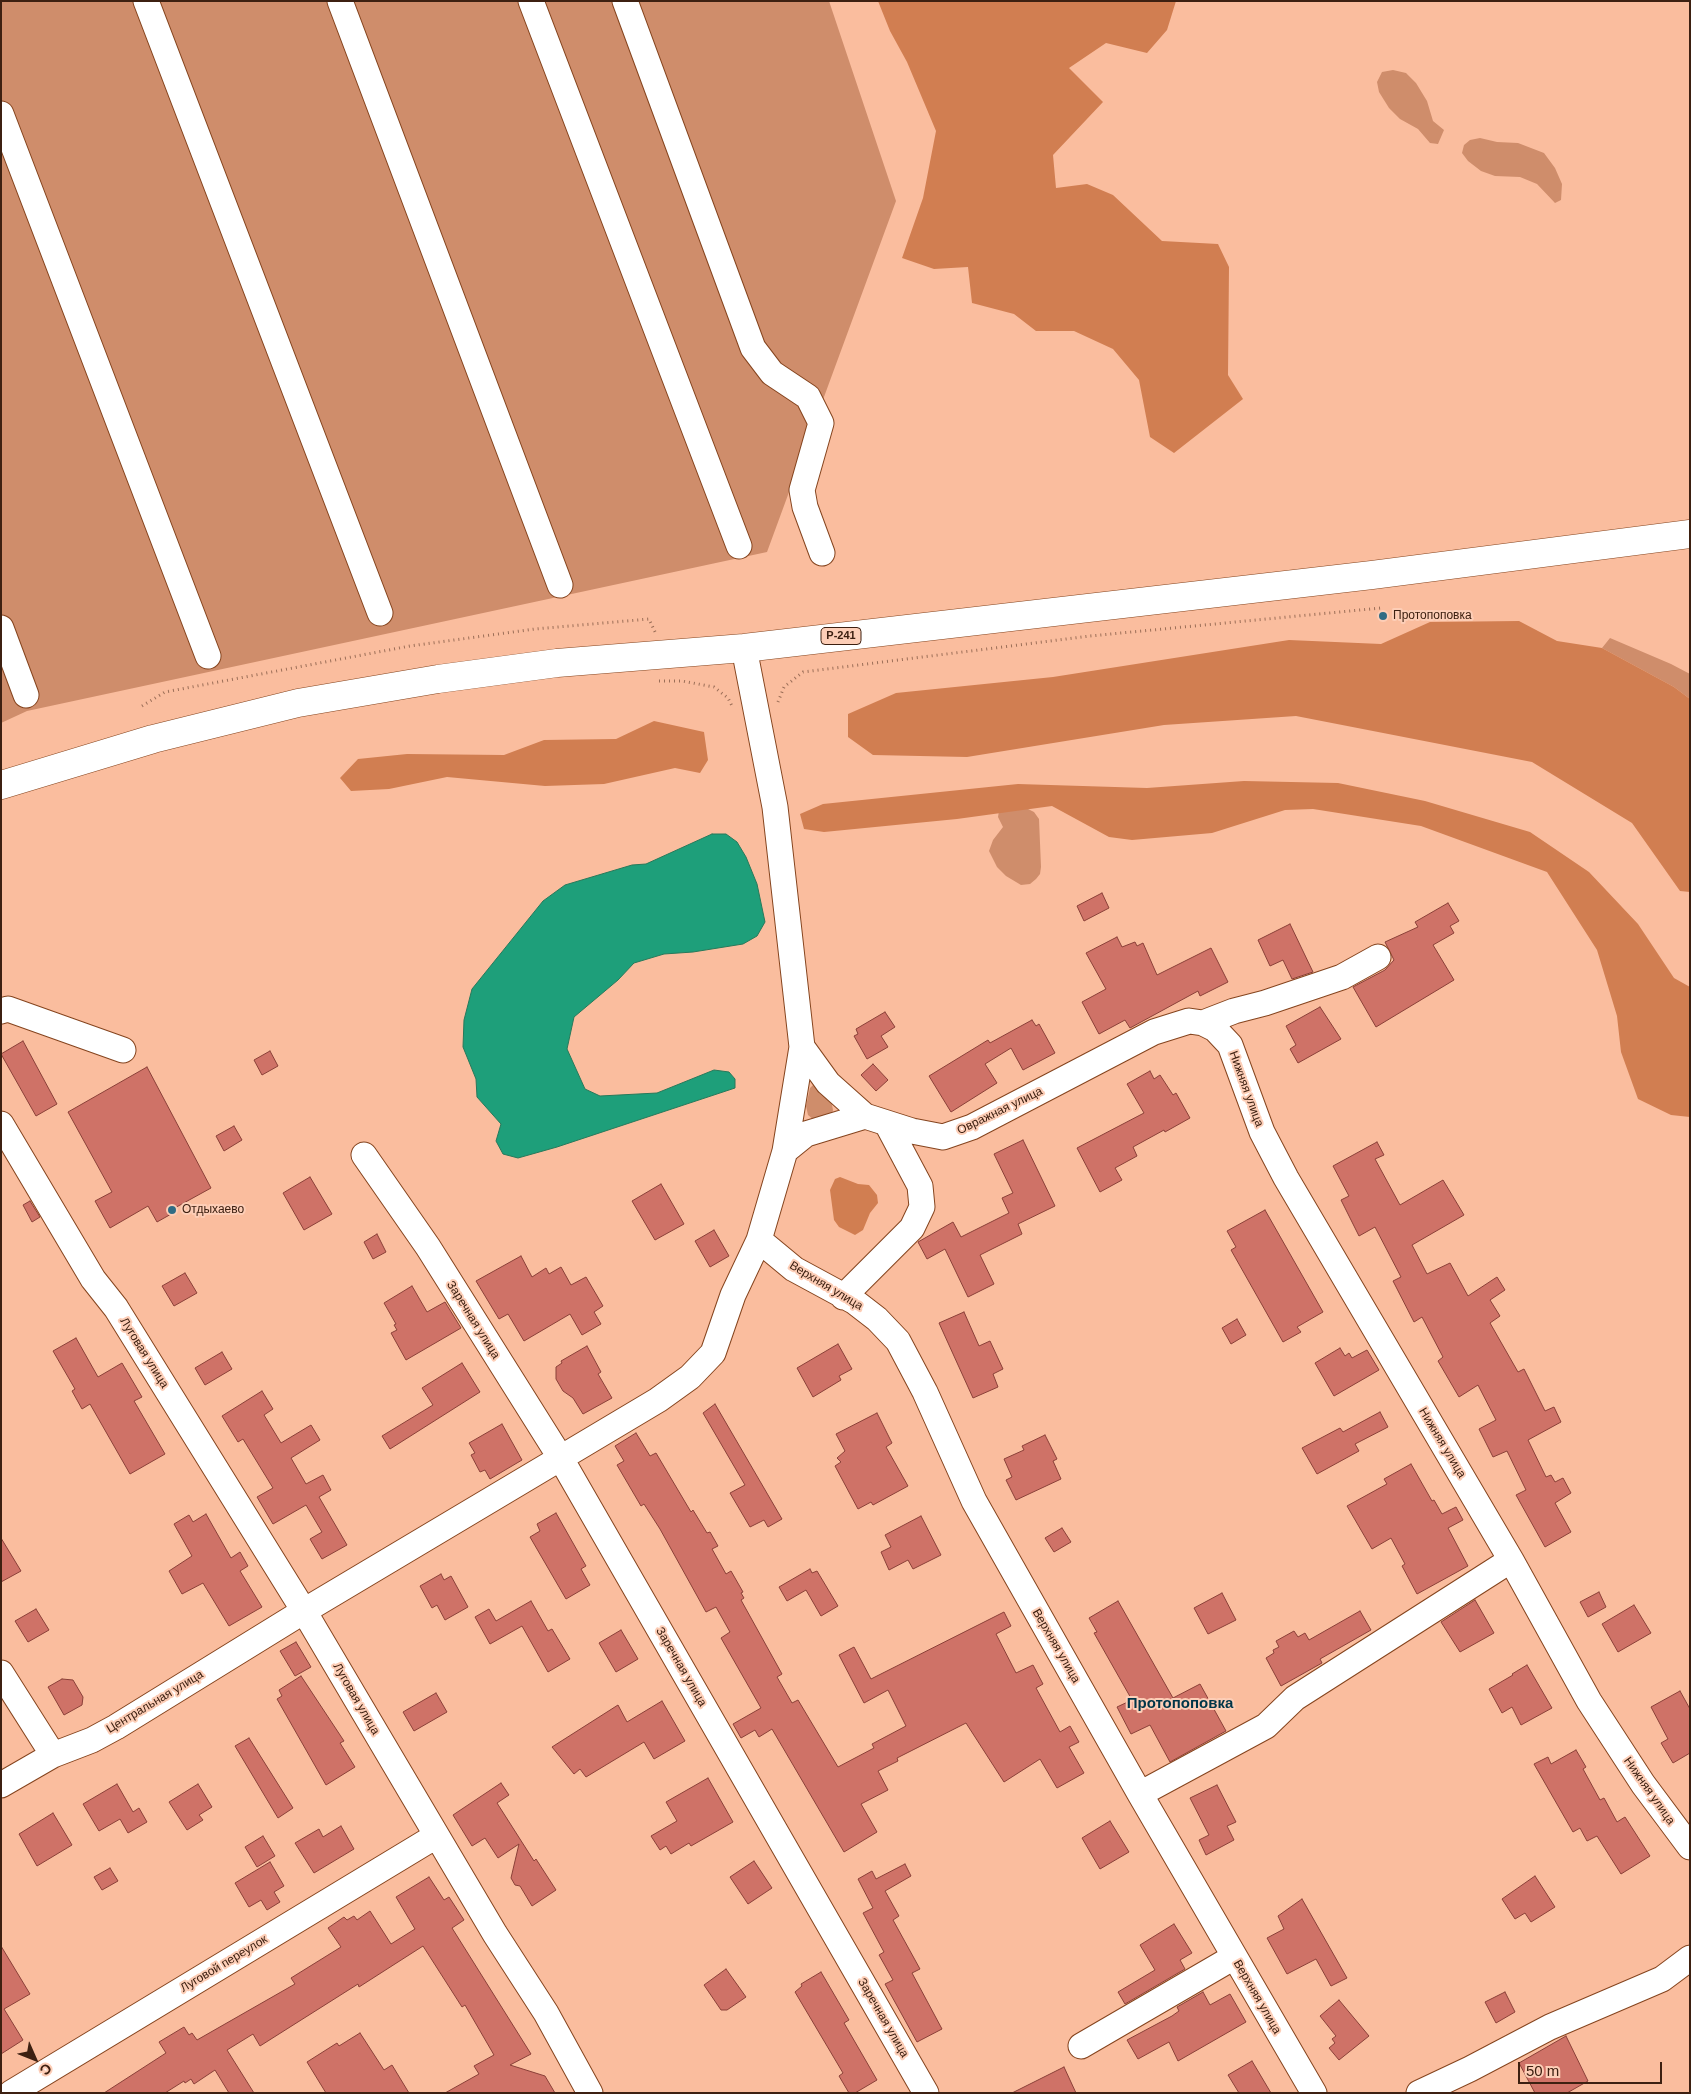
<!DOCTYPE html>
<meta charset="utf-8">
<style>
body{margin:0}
#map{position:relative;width:1691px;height:2094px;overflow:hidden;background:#fabd9e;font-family:Helvetica,sans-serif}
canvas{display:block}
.frame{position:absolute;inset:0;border:2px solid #3d2011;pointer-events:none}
.north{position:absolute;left:10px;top:2034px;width:50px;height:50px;-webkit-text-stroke:4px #fdceb7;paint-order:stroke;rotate:134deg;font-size:14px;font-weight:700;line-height:20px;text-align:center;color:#3d2011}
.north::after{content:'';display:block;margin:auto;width:18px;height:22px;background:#3d2011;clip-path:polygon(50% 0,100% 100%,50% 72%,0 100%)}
.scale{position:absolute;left:1518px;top:2062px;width:144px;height:22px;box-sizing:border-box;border:2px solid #3d2011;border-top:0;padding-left:6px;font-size:15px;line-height:18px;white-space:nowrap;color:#3d2011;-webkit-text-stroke:4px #fdceb7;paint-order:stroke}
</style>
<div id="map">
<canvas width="1691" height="2094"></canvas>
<div class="frame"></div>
<div class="north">С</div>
<div class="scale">50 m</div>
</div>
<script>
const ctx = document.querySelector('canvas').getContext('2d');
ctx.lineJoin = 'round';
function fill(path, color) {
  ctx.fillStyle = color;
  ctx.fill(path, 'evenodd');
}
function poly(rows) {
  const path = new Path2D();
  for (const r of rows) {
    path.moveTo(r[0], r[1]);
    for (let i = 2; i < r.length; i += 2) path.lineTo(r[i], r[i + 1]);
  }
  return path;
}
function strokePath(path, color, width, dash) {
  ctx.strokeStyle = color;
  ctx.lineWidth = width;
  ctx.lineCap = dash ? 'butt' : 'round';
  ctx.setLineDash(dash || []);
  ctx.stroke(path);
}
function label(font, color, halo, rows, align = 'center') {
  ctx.font = font + ' Helvetica,sans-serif';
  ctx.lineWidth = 4;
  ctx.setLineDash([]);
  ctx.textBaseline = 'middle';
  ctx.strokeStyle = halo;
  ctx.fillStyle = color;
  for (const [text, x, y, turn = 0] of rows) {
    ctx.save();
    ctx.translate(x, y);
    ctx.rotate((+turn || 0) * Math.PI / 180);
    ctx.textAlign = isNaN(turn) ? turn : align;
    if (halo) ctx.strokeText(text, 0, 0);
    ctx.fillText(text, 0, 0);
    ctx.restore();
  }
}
fill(poly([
 [1,1,829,1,896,201,767,552,27,711,1,723],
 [1393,70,1406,73,1416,83,1427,101,1433,121,1444,130,1438,144,1430,143,1418,129,1400,119,1389,108,1379,92,1377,82,1382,72],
 [1480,138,1497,142,1518,143,1544,153,1555,168,1562,184,1561,200,1555,203,1537,184,1520,177,1495,176,1481,171,1468,161,1462,153,1464,145,1470,140],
 [1610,638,1671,664,1690,674,1690,699,1674,687,1602,648],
 [1024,807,1034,812,1039,819,1041,867,1040,874,1036,879,1030,884,1021,885,1006,876,997,867,989,851,993,840,1003,827,998,817,999,811],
 [815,1083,831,1100,833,1110,832,1114,815,1121,808,1115,806,1106,810,1088]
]), '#cf8d6b');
fill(poly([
 [878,1,1176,1,1167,30,1147,53,1106,43,1069,68,1103,102,1053,155,1056,188,1087,184,1113,195,1162,241,1218,244,1229,267,1228,375,1243,399,1174,453,1150,437,1139,380,1113,349,1074,331,1036,331,1014,314,972,303,968,267,934,269,902,258,923,198,936,131,907,62,890,31],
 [1519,621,1557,641,1602,648,1674,687,1690,699,1690,892,1680,891,1632,823,1532,762,1296,716,1164,725,967,757,873,755,848,737,848,714,896,693,1053,677,1289,640,1381,644,1430,622],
 [654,721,704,732,708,760,700,773,675,768,604,784,545,786,447,777,389,789,351,791,340,778,358,759,407,754,504,755,544,740,616,739],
 [1244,781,1338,783,1425,801,1530,832,1589,872,1638,924,1674,978,1690,987,1690,1117,1671,1115,1638,1099,1621,1052,1617,1016,1597,950,1547,872,1421,826,1313,809,1285,810,1212,833,1132,840,1109,837,1052,806,957,819,824,832,804,829,800,814,823,804,1018,784,1147,788],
 [840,1177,858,1184,869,1185,877,1195,878,1203,870,1213,863,1230,855,1235,839,1227,834,1220,830,1190,835,1179]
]), '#d17e51');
const water = poly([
 [712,834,726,834,737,842,746,857,757,884,765,922,757,936,743,944,693,952,664,954,634,963,618,980,574,1017,567,1049,585,1089,600,1096,657,1093,714,1070,729,1072,735,1079,735,1088,557,1147,518,1158,503,1154,496,1141,501,1124,477,1097,476,1079,463,1047,464,1020,472,989,543,901,565,885,632,865,646,864,712,834]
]);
fill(water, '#1e9f7a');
strokePath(water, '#27795a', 1);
const building = poly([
 [1102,893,1109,908,1084,921,1077,906,1102,893],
 [1448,903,1459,921,1450,926,1454,933,1433,945,1454,980,1376,1027,1353,987,1385,970,1394,960,1385,942,1418,927,1415,922,1448,903],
 [1290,924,1313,972,1292,979,1283,960,1270,966,1258,940,1290,924],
 [1117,937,1122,947,1135,942,1137,946,1143,943,1157,975,1211,948,1228,982,1200,996,1198,991,1130,1028,1125,1020,1099,1034,1082,1002,1106,989,1086,953,1117,937],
 [1320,1007,1341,1039,1298,1063,1290,1049,1296,1045,1286,1026,1320,1007],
 [885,1012,895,1027,881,1036,888,1047,867,1059,854,1036,858,1034,856,1029,885,1012],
 [1032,1020,1036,1026,1039,1024,1055,1053,1023,1070,1011,1048,985,1064,997,1083,951,1112,929,1076,988,1040,990,1043,1032,1020],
 [23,1041,57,1104,36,1116,1,1054,23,1041],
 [270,1051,278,1066,262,1075,254,1060,270,1051],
 [873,1064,888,1080,876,1091,861,1075,873,1064],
 [147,1067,211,1188,171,1210,173,1213,157,1222,148,1206,110,1228,95,1201,112,1192,68,1112,147,1067],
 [1150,1071,1154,1079,1160,1075,1173,1095,1176,1093,1190,1118,1165,1132,1164,1130,1133,1147,1137,1156,1115,1168,1122,1180,1100,1192,1077,1148,1144,1113,1127,1084,1150,1071],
 [234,1126,242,1140,224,1151,216,1136,234,1126],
 [1023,1140,1055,1206,1018,1224,1022,1234,980,1255,994,1284,968,1297,945,1249,927,1259,918,1242,953,1222,961,1237,1009,1213,1002,1198,1013,1193,994,1154,1023,1140],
 [1377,1142,1384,1155,1375,1159,1400,1205,1443,1180,1464,1215,1412,1245,1427,1274,1450,1263,1468,1296,1497,1277,1505,1290,1490,1300,1500,1316,1490,1323,1518,1372,1524,1369,1545,1411,1554,1407,1561,1422,1528,1440,1546,1477,1551,1475,1555,1482,1563,1478,1571,1493,1555,1503,1571,1532,1545,1547,1516,1495,1526,1490,1507,1451,1493,1457,1479,1429,1496,1420,1478,1385,1459,1397,1438,1361,1443,1357,1422,1317,1414,1322,1393,1281,1401,1277,1375,1227,1359,1236,1341,1200,1349,1196,1333,1166,1377,1142],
 [310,1177,332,1214,304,1230,283,1193,310,1177],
 [661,1184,684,1224,655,1240,632,1201,661,1184],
 [30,1201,40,1217,32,1222,23,1205,30,1201],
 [1265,1210,1323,1312,1297,1327,1301,1332,1283,1342,1231,1250,1236,1247,1227,1231,1265,1210],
 [714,1230,729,1256,710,1267,695,1241,714,1230],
 [377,1234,386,1252,373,1259,364,1242,377,1234],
 [521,1256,532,1277,546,1268,549,1274,561,1267,571,1285,586,1277,603,1306,594,1312,601,1324,582,1335,570,1314,524,1341,508,1314,499,1319,476,1281,521,1256],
 [185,1273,197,1293,174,1306,162,1286,185,1273],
 [412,1286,427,1312,445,1302,461,1328,406,1360,391,1333,397,1330,394,1325,396,1324,384,1303,412,1286],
 [964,1312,979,1346,990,1341,1003,1369,993,1374,998,1387,973,1398,939,1323,964,1312],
 [1237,1319,1246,1335,1231,1344,1222,1328,1237,1319],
 [76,1338,98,1377,122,1363,142,1397,134,1401,165,1454,130,1474,90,1404,82,1409,72,1391,75,1389,53,1351,76,1338],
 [838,1344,852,1369,839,1376,841,1380,813,1397,797,1368,838,1344],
 [587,1346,601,1372,598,1374,612,1398,583,1414,573,1398,563,1391,556,1379,556,1367,562,1363,561,1361,587,1346],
 [1340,1348,1345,1356,1349,1353,1352,1358,1367,1350,1379,1370,1334,1396,1315,1363,1340,1348],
 [222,1352,232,1369,205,1385,195,1368,222,1352],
 [462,1363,480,1392,390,1449,382,1436,433,1405,422,1388,462,1363],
 [262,1391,273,1409,264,1415,281,1443,311,1425,320,1440,291,1458,306,1484,323,1475,331,1490,319,1497,347,1545,322,1559,310,1539,322,1532,306,1505,273,1524,257,1497,273,1488,243,1439,238,1442,222,1416,262,1391],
 [715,1404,782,1519,768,1527,764,1520,750,1527,730,1493,745,1485,703,1413,715,1404],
 [1380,1412,1388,1427,1355,1444,1359,1451,1317,1474,1302,1448,1340,1428,1343,1432,1380,1412],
 [877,1413,892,1443,886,1447,908,1486,873,1505,871,1502,858,1509,835,1466,841,1462,837,1458,845,1451,836,1434,877,1413],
 [502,1424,522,1460,490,1479,485,1470,480,1472,471,1455,475,1453,469,1443,502,1424],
 [636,1433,650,1456,656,1453,691,1512,693,1510,707,1533,710,1532,718,1546,712,1549,726,1574,731,1571,743,1592,741,1593,744,1598,741,1600,782,1674,777,1677,792,1703,798,1700,838,1767,874,1748,872,1744,906,1726,888,1690,864,1703,839,1655,854,1647,871,1679,1004,1612,1011,1626,996,1634,1016,1673,1033,1665,1043,1684,1036,1688,1060,1732,1070,1726,1079,1742,1069,1747,1084,1773,1057,1788,1040,1759,1004,1782,966,1723,897,1758,898,1761,878,1771,888,1790,861,1804,877,1832,844,1852,772,1729,759,1737,755,1730,741,1738,733,1724,761,1708,721,1638,730,1632,716,1607,706,1612,660,1529,644,1504,641,1506,617,1465,624,1461,615,1446,636,1433],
 [1045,1435,1057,1459,1053,1461,1061,1479,1016,1500,1006,1480,1012,1477,1004,1459,1024,1450,1022,1446,1045,1435],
 [1411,1464,1432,1501,1434,1500,1442,1514,1456,1507,1463,1520,1448,1528,1468,1566,1417,1594,1402,1566,1405,1564,1391,1538,1372,1549,1347,1506,1387,1484,1384,1479,1411,1464],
 [556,1513,586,1566,581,1569,590,1585,566,1599,530,1537,540,1531,537,1524,556,1513],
 [206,1514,231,1558,240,1552,248,1566,240,1571,262,1607,229,1626,203,1583,182,1594,169,1571,192,1556,174,1524,189,1515,193,1522,206,1514],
 [921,1516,941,1555,913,1569,908,1560,889,1570,881,1552,891,1547,885,1535,921,1516],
 [1062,1528,1071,1542,1054,1552,1045,1538,1062,1528],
 [1,1538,21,1571,1,1582,1,1538],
 [810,1569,812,1573,817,1571,838,1606,821,1616,806,1590,787,1601,779,1587,810,1569],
 [441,1574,444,1580,451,1576,468,1607,445,1620,437,1605,432,1608,420,1586,441,1574],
 [1599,1592,1606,1607,1588,1617,1580,1602,1599,1592],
 [1222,1593,1236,1620,1208,1634,1194,1608,1222,1593],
 [1475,1600,1494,1633,1460,1652,1441,1622,1475,1600],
 [531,1601,548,1631,552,1629,570,1659,548,1672,522,1626,490,1644,475,1617,489,1609,496,1621,531,1601],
 [1118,1601,1173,1698,1200,1684,1226,1731,1170,1762,1150,1725,1131,1734,1117,1707,1132,1700,1094,1633,1097,1632,1089,1618,1118,1601],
 [1634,1605,1651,1633,1618,1652,1602,1624,1634,1605],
 [36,1609,49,1630,28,1642,15,1621,36,1609],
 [1360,1611,1371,1630,1320,1659,1322,1663,1281,1686,1266,1658,1274,1653,1273,1650,1279,1647,1276,1641,1294,1631,1298,1637,1305,1633,1309,1640,1360,1611],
 [621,1630,638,1659,616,1672,599,1643,621,1630],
 [296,1642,311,1667,295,1676,280,1651,296,1642],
 [1527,1665,1552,1708,1521,1725,1512,1707,1502,1713,1489,1689,1513,1675,1512,1674,1527,1665],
 [301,1676,344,1741,340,1743,355,1767,326,1785,277,1699,282,1696,279,1690,301,1676],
 [62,1679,73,1680,83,1697,82,1705,64,1715,48,1687,62,1679],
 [1680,1691,1690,1709,1690,1753,1673,1763,1661,1743,1668,1739,1651,1707,1680,1691],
 [436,1693,447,1712,414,1731,403,1712,436,1693],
 [662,1701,685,1741,654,1759,644,1742,586,1777,580,1769,574,1774,552,1747,618,1705,627,1722,662,1701],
 [249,1738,293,1808,278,1818,235,1746,249,1738],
 [1576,1750,1586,1767,1583,1769,1600,1800,1604,1798,1617,1822,1625,1817,1650,1856,1621,1874,1597,1836,1587,1841,1580,1828,1573,1832,1534,1764,1548,1757,1551,1764,1576,1750],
 [708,1778,733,1822,691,1846,689,1843,671,1854,666,1846,660,1850,651,1836,677,1821,666,1802,708,1778],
 [501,1783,509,1795,497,1803,534,1861,536,1859,556,1890,532,1906,520,1886,515,1885,511,1878,519,1844,498,1858,485,1838,472,1846,453,1815,501,1783],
 [117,1784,133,1812,139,1808,147,1822,128,1833,120,1819,99,1831,83,1804,117,1784],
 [198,1784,212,1807,199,1815,203,1820,187,1830,169,1802,198,1784],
 [1217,1785,1236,1822,1227,1826,1234,1840,1206,1855,1199,1840,1209,1835,1190,1798,1217,1785],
 [53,1813,72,1845,37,1866,19,1834,53,1813],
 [1110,1821,1129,1852,1100,1869,1082,1838,1110,1821],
 [341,1826,354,1849,314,1873,295,1843,319,1829,323,1837,341,1826],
 [263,1836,275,1856,257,1867,245,1847,263,1836],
 [754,1861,772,1888,748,1904,730,1877,754,1861],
 [270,1862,284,1886,274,1892,280,1902,267,1910,261,1900,249,1907,235,1883,270,1862],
 [905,1864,911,1876,885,1891,899,1916,893,1920,920,1969,912,1973,942,2029,917,2042,885,1984,893,1980,879,1955,884,1952,863,1913,873,1908,858,1879,872,1871,876,1879,905,1864],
 [110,1868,118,1881,102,1890,94,1877,110,1868],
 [1535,1876,1555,1907,1531,1922,1525,1913,1515,1919,1502,1899,1535,1876],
 [429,1877,444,1900,449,1897,464,1920,452,1928,531,2054,510,2065,545,2076,555,2093,445,2093,479,2074,474,2066,494,2055,465,2005,462,2007,423,1946,359,1987,358,1984,260,2046,253,2034,227,2050,254,2093,229,2093,215,2070,194,2084,191,2079,185,2083,184,2081,165,2093,104,2093,166,2053,159,2042,184,2027,189,2035,192,2033,197,2040,295,1984,291,1978,341,1947,328,1928,344,1917,347,1920,354,1916,357,1920,370,1911,391,1944,415,1929,396,1897,429,1877],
 [1302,1899,1347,1978,1331,1986,1316,1959,1287,1974,1267,1938,1284,1929,1278,1916,1302,1899],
 [1174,1924,1192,1953,1180,1960,1185,1969,1125,2004,1118,1992,1155,1970,1140,1945,1174,1924],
 [1,1946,30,1994,4,2009,23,2040,1,2054,1,1946],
 [726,1969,746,1997,727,2010,721,2010,704,1985,726,1969],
 [821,1972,849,2020,844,2023,877,2080,855,2093,849,2093,839,2076,843,2073,795,1992,802,1986,801,1984,821,1972],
 [1203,1992,1210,2005,1230,1994,1246,2022,1178,2061,1169,2042,1138,2059,1127,2040,1172,2016,1179,2011,1177,2007,1203,1992],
 [1505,1992,1515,2012,1496,2023,1485,2002,1505,1992],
 [1339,2000,1369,2036,1339,2060,1329,2048,1335,2043,1332,2039,1336,2036,1320,2016,1339,2000],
 [360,2033,384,2070,392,2065,409,2093,326,2093,307,2062,337,2043,339,2046,360,2033],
 [1566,2036,1588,2081,1567,2093,1535,2093,1519,2063,1566,2036],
 [1252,2061,1271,2093,1239,2093,1228,2075,1252,2061],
 [1064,2067,1076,2093,1012,2093,1064,2067]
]);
fill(building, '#cf7267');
strokePath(building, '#8a4038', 1);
const minor = poly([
 [146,1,380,613],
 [340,1,560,585],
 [531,1,739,546],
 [625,1,753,348,772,373,808,397,821,423,802,490,805,507,822,553],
 [1,114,208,656],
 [1,628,26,695],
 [1,1011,8,1009,123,1050],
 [1203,1023,1234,1011,1265,1003,1342,977,1378,957],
 [802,1047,828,1083,865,1116,912,1131,943,1137,972,1127,1154,1032,1189,1021,1203,1023,1215,1029,1230,1045,1262,1132,1286,1178,1511,1560,1589,1701,1643,1784,1690,1847],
 [1,1124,93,1279,116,1308,304,1611,495,1934,546,2013,590,2093],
 [785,1151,806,1134,865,1116],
 [364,1155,428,1247,560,1457,926,2093],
 [759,1240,794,1269,855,1302,877,1319,898,1341,925,1392,974,1501,1140,1794,1314,2093],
 [843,1297,912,1228,922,1207,920,1186,887,1124],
 [1,1673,53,1755],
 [1,1785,53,1755,92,1740,116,1727,304,1611,658,1400,690,1377,713,1353,733,1295,759,1240,785,1151,802,1047,775,807,744,648],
 [1140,1794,1266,1726,1295,1698,1511,1560],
 [1081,2046,1234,1957],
 [11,2093,436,1836],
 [1419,2093,1470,2069,1550,2027,1662,1979,1690,1958]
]);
const highway = poly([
 [1,785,153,739,298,703,438,679,557,663,744,648,1372,575,1690,534]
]);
strokePath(minor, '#85441e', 27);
strokePath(highway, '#85441e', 29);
strokePath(poly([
 [659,681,682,681,714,687,728,698,732,706],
 [778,702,784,687,803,672,1090,636,1381,608],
 [142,706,165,692,410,646,535,629,649,619,656,634]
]), '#9b6e57', 3, [1, 4]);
strokePath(minor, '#fff', 25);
strokePath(highway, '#fff', 28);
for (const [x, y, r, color] of [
 [1383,616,5,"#316c84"],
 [172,1210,5,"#316c84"]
]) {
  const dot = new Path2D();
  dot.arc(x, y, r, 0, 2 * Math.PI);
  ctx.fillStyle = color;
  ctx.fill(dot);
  strokePath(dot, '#fdceb7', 2);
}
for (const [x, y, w] of [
 [841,636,40]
]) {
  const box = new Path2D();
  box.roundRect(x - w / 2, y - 8.5, w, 17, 4);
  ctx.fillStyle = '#fdceb7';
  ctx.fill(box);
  strokePath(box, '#3d2011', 1);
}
label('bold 11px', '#3d2011', null, [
 ["Р-241",841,636]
]);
label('12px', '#3d2011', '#fdceb7', [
 ["Протопоповка",1393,616],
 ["Отдыхаево",182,1210]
], 'left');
label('12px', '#3d2011', '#fdceb7', [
 ["Нижняя улица",1246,1089,70],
 ["Овражная улица",1000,1111,-26],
 ["Верхняя улица",826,1286,31],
 ["Заречная улица",473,1320,58],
 ["Луговая улица",144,1353,58],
 ["Нижняя улица",1442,1443,59],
 ["Верхняя улица",1056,1646,60],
 ["Заречная улица",681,1667,60],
 ["Луговая улица",356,1699,60],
 ["Центральная улица",155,1702,-31],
 ["Нижняя улица",1649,1791,55],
 ["Луговой переулок",224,1964,-31],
 ["Верхняя улица",1257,1997,60],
 ["Заречная улица",883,2018,60]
]);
label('bold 15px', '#003548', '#fdceb7', [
 ["Протопоповка",1180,1704]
]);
</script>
